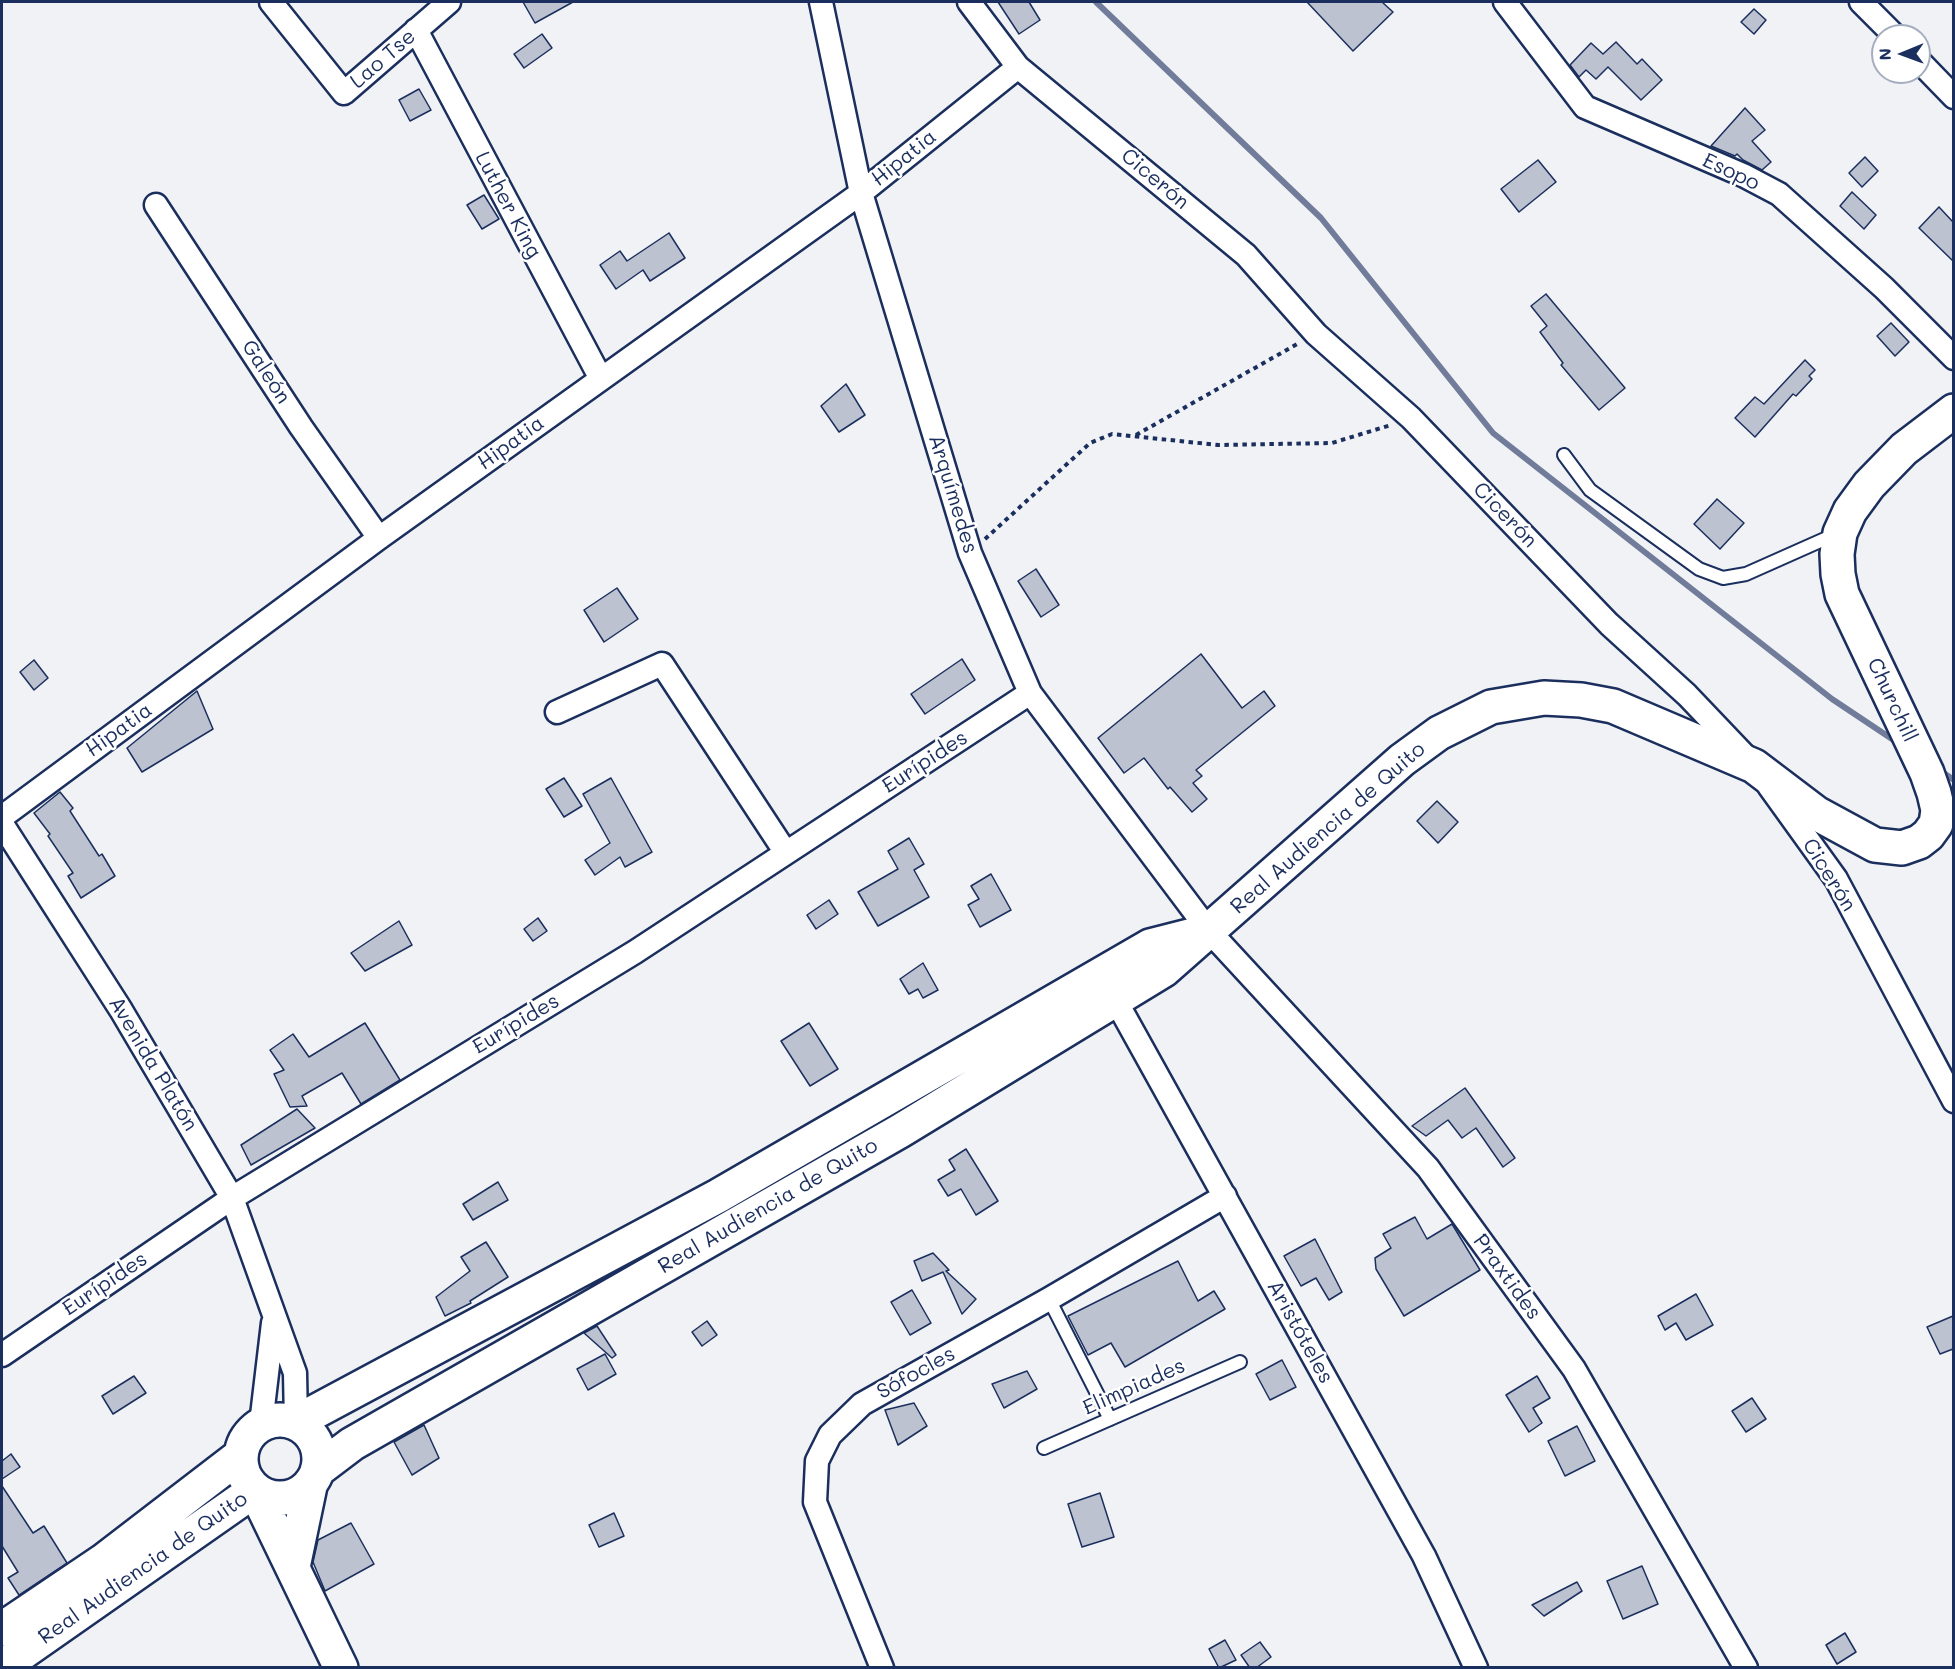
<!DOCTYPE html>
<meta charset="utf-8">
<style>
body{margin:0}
#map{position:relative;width:1955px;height:1669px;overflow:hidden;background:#f1f2f5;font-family:Mali,sans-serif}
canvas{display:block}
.frame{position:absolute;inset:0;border:3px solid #1b2f5e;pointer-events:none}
.north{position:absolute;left:1871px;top:24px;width:60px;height:60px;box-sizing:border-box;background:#fff;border:2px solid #a4acbf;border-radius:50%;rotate:269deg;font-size:16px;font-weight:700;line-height:24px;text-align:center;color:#1b2f5e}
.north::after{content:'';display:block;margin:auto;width:21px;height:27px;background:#1b2f5e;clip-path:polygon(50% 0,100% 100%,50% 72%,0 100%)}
</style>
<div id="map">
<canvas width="1955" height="1669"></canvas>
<div class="frame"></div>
<div class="north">N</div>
</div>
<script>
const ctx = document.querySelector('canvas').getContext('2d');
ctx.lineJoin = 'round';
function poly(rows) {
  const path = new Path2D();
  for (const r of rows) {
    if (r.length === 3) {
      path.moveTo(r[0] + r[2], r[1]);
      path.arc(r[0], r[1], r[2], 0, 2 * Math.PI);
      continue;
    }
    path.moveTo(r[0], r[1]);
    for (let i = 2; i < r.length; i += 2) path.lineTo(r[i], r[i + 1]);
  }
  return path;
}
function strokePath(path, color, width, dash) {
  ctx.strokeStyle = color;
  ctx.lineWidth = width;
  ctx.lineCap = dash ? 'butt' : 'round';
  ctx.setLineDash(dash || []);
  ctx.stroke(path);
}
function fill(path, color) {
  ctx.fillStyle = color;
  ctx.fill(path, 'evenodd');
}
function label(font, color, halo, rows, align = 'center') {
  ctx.font = font + ' Mali,sans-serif';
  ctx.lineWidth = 5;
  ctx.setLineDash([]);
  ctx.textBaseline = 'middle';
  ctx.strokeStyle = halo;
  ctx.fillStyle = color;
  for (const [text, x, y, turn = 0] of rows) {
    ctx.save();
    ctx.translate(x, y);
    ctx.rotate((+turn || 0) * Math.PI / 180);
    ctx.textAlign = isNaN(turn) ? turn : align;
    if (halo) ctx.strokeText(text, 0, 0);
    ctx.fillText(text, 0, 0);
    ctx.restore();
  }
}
strokePath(poly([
 [1096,2,1321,218,1493,433,1832,699,1898,743],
 [1939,770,1954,780]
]), '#707c9a', 6);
const building = poly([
 [523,2,573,2,535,23,523,2],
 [998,2,1029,2,1040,20,1019,34,998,2],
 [1307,2,1382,2,1393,12,1353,51,1307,2],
 [1754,9,1766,20,1754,34,1741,22,1754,9],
 [542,34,552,48,524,68,514,54,542,34],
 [1616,42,1637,64,1642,59,1662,80,1641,100,1608,67,1596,79,1586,70,1579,77,1570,65,1591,43,1603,54,1616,42],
 [419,89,431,110,410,121,399,100,419,89],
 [1745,108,1765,130,1752,141,1771,162,1762,170,1743,160,1737,154,1735,156,1711,146,1745,108],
 [1865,157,1878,171,1862,187,1849,173,1865,157],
 [1538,160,1556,182,1519,212,1501,189,1538,160],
 [1852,192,1876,215,1864,229,1840,206,1852,192],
 [484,195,499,219,482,229,467,205,484,195],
 [1939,207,1953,222,1953,261,1919,228,1939,207],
 [669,233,685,258,650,281,643,270,616,289,600,265,620,251,627,261,669,233],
 [1546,294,1625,388,1599,410,1561,365,1563,363,1540,332,1547,326,1531,306,1546,294],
 [1891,323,1909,342,1895,356,1877,336,1891,323],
 [1805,360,1815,370,1809,376,1812,379,1796,396,1793,394,1755,437,1735,418,1755,397,1764,404,1805,360],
 [846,384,865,415,839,432,821,406,846,384],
 [1717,499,1744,523,1720,549,1694,524,1717,499],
 [1036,569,1059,605,1041,617,1018,581,1036,569],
 [617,588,638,619,604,642,584,610,617,588],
 [1201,654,1242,708,1264,691,1275,706,1196,770,1202,776,1193,783,1207,799,1192,812,1170,787,1168,789,1144,758,1124,773,1098,738,1201,654],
 [962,659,975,680,925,714,911,694,962,659],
 [34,660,48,678,34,690,20,672,34,660],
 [197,691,213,729,142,772,127,748,197,691],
 [564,778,582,806,564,817,546,789,564,778],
 [611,778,652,852,625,867,620,857,595,875,585,860,610,843,583,794,611,778],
 [60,792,73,808,70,811,99,856,102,854,115,876,81,898,68,876,73,873,48,836,50,834,34,813,60,792],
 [1437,801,1458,822,1438,843,1417,821,1437,801],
 [909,838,924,864,914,870,929,897,878,926,858,892,898,869,888,851,909,838],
 [991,874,1011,910,980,927,968,905,979,899,971,886,991,874],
 [829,900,838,914,816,929,807,915,829,900],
 [538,918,547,931,533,941,524,929,538,918],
 [399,921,412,945,365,971,351,953,399,921],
 [923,963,938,990,923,998,918,989,909,994,900,979,923,963],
 [365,1023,400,1080,361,1104,342,1073,302,1096,307,1106,290,1107,274,1074,284,1070,270,1050,293,1034,309,1057,365,1023],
 [809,1023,838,1069,810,1086,781,1041,809,1023],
 [1465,1088,1515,1158,1503,1167,1476,1128,1462,1138,1448,1120,1426,1136,1412,1126,1465,1088],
 [297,1109,315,1128,251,1165,241,1145,297,1109],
 [966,1149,998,1201,976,1215,961,1189,948,1196,938,1180,955,1170,949,1160,966,1149],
 [498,1182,508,1200,473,1220,463,1204,498,1182],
 [1415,1217,1427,1239,1452,1224,1480,1270,1404,1316,1376,1269,1375,1258,1391,1248,1383,1234,1415,1217],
 [1315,1239,1342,1292,1329,1300,1316,1278,1301,1286,1284,1256,1315,1239],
 [486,1242,508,1277,470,1301,471,1303,445,1316,436,1297,470,1271,461,1257,486,1242],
 [933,1253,949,1270,946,1271,976,1299,962,1314,943,1272,922,1281,914,1261,933,1253],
 [1178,1261,1198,1301,1214,1291,1225,1309,1125,1367,1111,1343,1088,1355,1068,1316,1178,1261],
 [912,1290,931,1323,910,1335,891,1302,912,1290],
 [1696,1294,1713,1325,1686,1340,1676,1323,1665,1330,1658,1316,1696,1294],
 [1953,1316,1953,1349,1940,1354,1927,1327,1953,1316],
 [707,1321,717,1335,702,1346,692,1332,707,1321],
 [597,1326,616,1355,612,1358,584,1333,597,1326],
 [605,1354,616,1374,588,1390,577,1369,605,1354],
 [1282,1360,1296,1387,1270,1400,1256,1374,1282,1360],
 [1027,1371,1037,1389,1004,1408,992,1384,1027,1371],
 [134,1376,146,1393,113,1414,102,1396,134,1376],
 [1537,1376,1550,1398,1533,1408,1542,1423,1529,1432,1506,1395,1537,1376],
 [1752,1398,1766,1419,1746,1432,1732,1411,1752,1398],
 [914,1403,927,1426,898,1445,885,1410,914,1403],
 [424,1425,439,1458,412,1475,394,1442,424,1425],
 [1577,1426,1595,1461,1565,1476,1548,1441,1577,1426],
 [11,1454,20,1467,2,1479,2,1461,11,1454],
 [2,1486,33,1533,44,1526,67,1563,19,1595,8,1578,18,1572,2,1546,2,1486],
 [1100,1493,1114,1537,1082,1547,1068,1504,1100,1493],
 [614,1513,624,1536,599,1547,589,1525,614,1513],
 [351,1523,374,1564,325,1591,313,1562,318,1540,351,1523],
 [1642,1566,1658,1604,1623,1619,1607,1581,1642,1566],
 [1577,1582,1582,1591,1544,1616,1532,1605,1577,1582],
 [1845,1633,1856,1652,1837,1664,1826,1645,1845,1633],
 [1225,1640,1236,1660,1219,1668,1209,1649,1225,1640],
 [1260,1642,1271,1657,1256,1668,1250,1668,1241,1655,1260,1642]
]);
fill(building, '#bcc2d0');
strokePath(building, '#1b2f5e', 1.5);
const lane = poly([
 [1564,455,1590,490,1699,569,1723,578,1746,574,1836,534],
 [1049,1299,1110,1419],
 [1044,1448,1240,1362]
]);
const street = poly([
 [271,2,344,93,449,2],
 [821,2,861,193,970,553,1030,693,1209,931,1428,1168,1574,1369,1746,1668],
 [969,2,1018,67,1246,255,1316,334,1411,418,1609,624,1687,695,1747,758],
 [1505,2,1585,107,1743,175,1779,194,1884,288,1954,358],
 [1861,2,1895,36],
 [416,30,601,379],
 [1919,61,1954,97],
 [156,205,301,427,379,538],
 [557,712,662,664,786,853],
 [1769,786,1836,879,1954,1101],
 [2,817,379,538,861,193,1018,67],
 [2,824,121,1010,232,1198,295,1373,296,1422],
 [1116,1001,1424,1556,1476,1668],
 [2,1355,232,1198,635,952,1030,693],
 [261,1424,273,1323],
 [882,1668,815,1502,817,1461,830,1435,862,1404,1049,1299,1225,1196]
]);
const secondary = poly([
 [280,1459,39],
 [296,1422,718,1196,1150,946,1201,933],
 [319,1469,352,1444,900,1131,1164,970,1402,760,1439,733,1491,707,1544,698,1581,700,1613,706,1754,766,1816,813,1875,845,1902,848,1919,842,1928,835,1936,824,1938,810,1934,793,1927,773,1842,594,1838,574,1837,554,1840,533,1850,511,1869,485,1904,449,1954,411],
 [255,1490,341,1668],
 [293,1567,310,1486],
 [2,1629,103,1561,241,1455],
 [2,1667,255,1490]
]);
strokePath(lane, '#1b2f5e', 16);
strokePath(street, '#1b2f5e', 27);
strokePath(secondary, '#1b2f5e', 38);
strokePath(poly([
 [1136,435,1299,343],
 [985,539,1090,443,1112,434,1218,445,1332,443,1391,425]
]), '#1b2f5e', 4, [4.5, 4.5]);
strokePath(lane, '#fff', 12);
strokePath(street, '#fff', 22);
strokePath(secondary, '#fff', 33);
label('21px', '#1b2f5e', '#fff', [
 ["Lao Tse",383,59,-41],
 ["Hipatia",904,158,-39],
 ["Esopo",1731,172,25],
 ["Cicerón",1155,179,40],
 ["Luther King",508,205,62],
 ["Galeón",266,372,57],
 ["Hipatia",511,443,-36],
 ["Arquímedes",953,494,73],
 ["Cicerón",1505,515,46],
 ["Churchill",1892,700,65],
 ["Hipatia",119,730,-36],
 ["Eurípides",925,762,-33],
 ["Real Audiencia de Quito",1328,828,-41],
 ["Cicerón",1829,875,58],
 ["Eurípides",516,1024,-31],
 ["Avenida Platón",153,1064,59],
 ["Real Audiencia de Quito",768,1206,-30],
 ["Praxtides",1507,1277,54],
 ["Eurípides",105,1284,-34],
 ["Aristóteles",1300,1332,61],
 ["Sófocles",916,1373,-29],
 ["Elimpiades",1134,1387,-24],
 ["Real Audiencia de Quito",143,1568,-35]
]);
</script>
